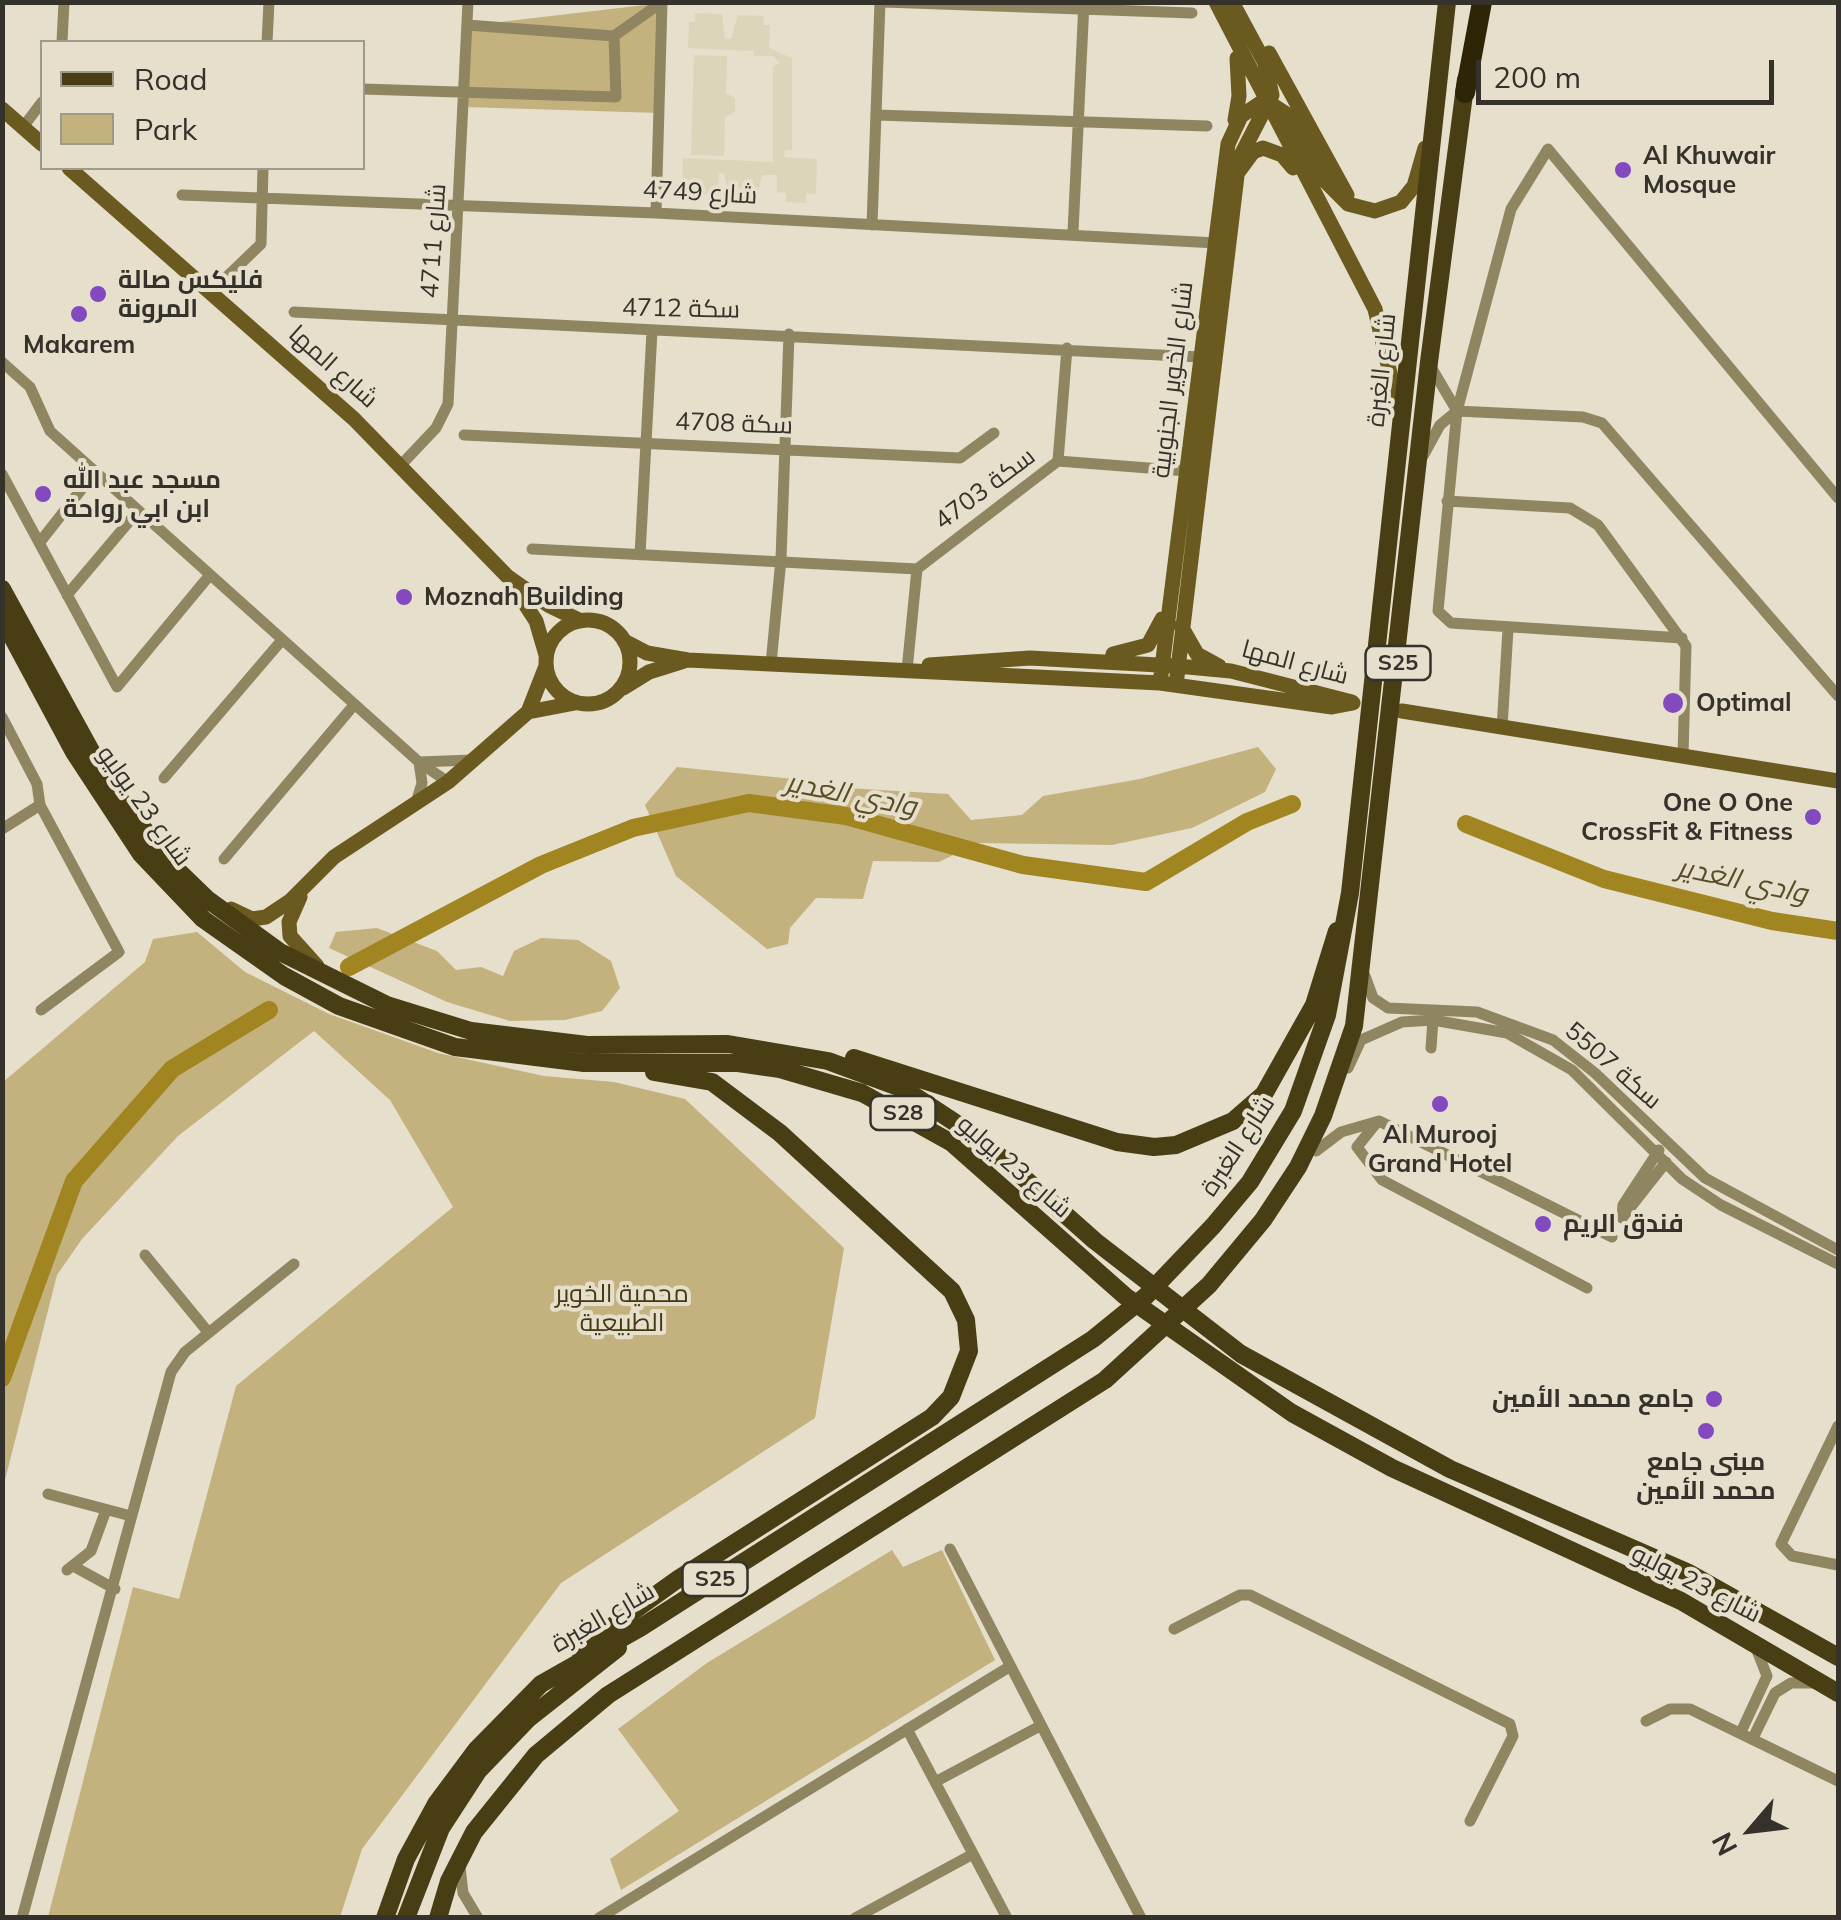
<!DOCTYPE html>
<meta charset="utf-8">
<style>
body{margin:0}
#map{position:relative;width:1841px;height:1920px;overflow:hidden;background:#e5dfcc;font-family:Mulish,sans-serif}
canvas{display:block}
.frame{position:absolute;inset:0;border:5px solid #34322a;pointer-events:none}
.legend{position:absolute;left:40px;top:40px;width:325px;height:130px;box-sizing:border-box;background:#e5dfcc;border:2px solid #9e9a8b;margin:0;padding:12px 18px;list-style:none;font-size:30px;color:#34322a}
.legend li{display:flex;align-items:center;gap:20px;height:50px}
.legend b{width:50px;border:2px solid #9e9a8b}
.north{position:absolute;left:1701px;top:1780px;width:100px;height:100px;-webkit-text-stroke:8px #e5dfcc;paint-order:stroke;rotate:242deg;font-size:28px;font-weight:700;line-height:40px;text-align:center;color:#34322a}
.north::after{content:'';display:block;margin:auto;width:35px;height:45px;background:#34322a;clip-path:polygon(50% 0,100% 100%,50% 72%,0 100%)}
.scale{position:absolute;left:1476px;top:60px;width:298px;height:45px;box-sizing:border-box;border:5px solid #34322a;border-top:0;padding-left:12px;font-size:30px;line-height:35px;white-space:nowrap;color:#34322a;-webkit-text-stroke:8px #e5dfcc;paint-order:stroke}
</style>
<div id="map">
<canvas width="1841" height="1920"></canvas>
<div class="frame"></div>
<ul class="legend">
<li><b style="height:12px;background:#493d14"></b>Road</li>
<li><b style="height:28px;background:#c3b27e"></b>Park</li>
</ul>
<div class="north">N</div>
<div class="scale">200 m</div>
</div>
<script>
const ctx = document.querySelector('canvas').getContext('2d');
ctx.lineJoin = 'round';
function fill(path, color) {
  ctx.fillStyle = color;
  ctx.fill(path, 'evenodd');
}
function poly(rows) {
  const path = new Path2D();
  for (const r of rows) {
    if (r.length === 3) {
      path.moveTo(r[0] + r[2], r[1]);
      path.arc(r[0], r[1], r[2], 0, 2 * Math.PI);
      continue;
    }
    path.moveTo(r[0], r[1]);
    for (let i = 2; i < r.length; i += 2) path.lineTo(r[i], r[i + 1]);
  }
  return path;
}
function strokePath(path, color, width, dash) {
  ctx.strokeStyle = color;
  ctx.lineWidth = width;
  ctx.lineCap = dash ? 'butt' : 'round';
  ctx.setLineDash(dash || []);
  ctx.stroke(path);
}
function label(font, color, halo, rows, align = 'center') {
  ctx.font = font + ' Mulish,Cairo,sans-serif';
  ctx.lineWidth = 8;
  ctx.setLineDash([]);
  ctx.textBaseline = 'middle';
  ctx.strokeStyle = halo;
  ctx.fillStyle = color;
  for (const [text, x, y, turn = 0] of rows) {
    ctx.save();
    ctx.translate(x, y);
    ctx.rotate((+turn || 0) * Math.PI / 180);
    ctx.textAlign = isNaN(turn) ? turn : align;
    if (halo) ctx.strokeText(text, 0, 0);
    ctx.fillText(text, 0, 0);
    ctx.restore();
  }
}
fill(poly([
 [695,13,722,14,725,38,731,39,738,15,764,16,763,25,770,25,769,48,792,58,792,150,785,150,784,157,817,159,816,194,806,193,806,203,786,202,786,193,777,192,777,175,762,175,757,197,729,196,724,173,719,173,718,187,711,187,711,195,687,194,687,186,682,185,683,158,773,162,773,67,780,63,773,56,754,56,754,51,688,48,689,22,695,22],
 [694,55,727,56,726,93,735,98,735,112,725,117,724,156,691,155]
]), '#ddd5ba');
fill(poly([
 [662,3,659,113,465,107,466,26],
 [1258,747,1276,769,1265,792,1192,828,1112,845,977,843,939,862,873,861,863,899,816,898,790,928,788,944,767,949,676,876,645,805,677,767,793,779,804,796,846,788,948,794,971,820,1022,815,1043,796,1140,779],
 [377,928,437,951,456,970,481,967,503,976,514,951,541,938,578,940,611,961,620,988,602,1011,565,1020,510,1021,447,1002,329,948,336,932],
 [197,932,245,972,329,1014,438,1053,544,1076,614,1082,685,1099,844,1248,815,1418,561,1583,362,1849,340,1917,48,1917,133,1587,179,1599,236,1386,453,1207,390,1100,314,1031,178,1136,82,1239,57,1275,3,1488,3,1082,145,962,153,939],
 [892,1550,903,1567,942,1550,995,1660,621,1890,610,1859,679,1811,618,1729,707,1663]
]), '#c3b27e');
strokePath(poly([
 [1466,824,1604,879,1772,921,1838,931],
 [349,967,541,865,633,828,749,803,846,816,1023,865,1146,882,1247,822,1292,804],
 [2,1378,74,1181,172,1069,269,1010]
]), '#a08520', 18);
strokePath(poly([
 [884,2,1192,13],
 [614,36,662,2],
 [62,42,64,2],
 [267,42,269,2],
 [362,89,616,97,614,36,467,25],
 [877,115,1207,126],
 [23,127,42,102],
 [182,195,656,213,1216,243],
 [656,213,662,2],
 [872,225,880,2],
 [1073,232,1084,2],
 [211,292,261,244,263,168],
 [294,312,1200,357],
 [2,362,30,387,50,431,419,762,448,782],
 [1431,367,1457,411],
 [464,435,960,458,994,433],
 [1423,456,1440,425,1457,411,1583,417,1602,423,1838,696],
 [1058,461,1067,348],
 [400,466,436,428,448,404,468,2],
 [2,474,117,687,209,576],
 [1447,501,1570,508,1598,525,1686,646,1683,755],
 [40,542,95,472],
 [532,549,917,569],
 [640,555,652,331],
 [67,595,138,511],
 [1682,638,1451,623,1438,611,1457,411,1511,209,1548,149,1838,498],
 [771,664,781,559,789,334],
 [907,670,917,569,1058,461,1187,471],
 [2,717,37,784,40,805,119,952,41,1010],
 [1502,728,1508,629],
 [164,778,282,640],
 [416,803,422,783,419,762,472,760],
 [2,829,40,805],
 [224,859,354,705],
 [1365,976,1373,998,1388,1008,1477,1012,1553,1040,1595,1073,1705,1178,1838,1250],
 [1431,1048,1433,1020],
 [1348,1068,1361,1040,1402,1022,1433,1020,1507,1033,1572,1070,1682,1179,1721,1205,1838,1264],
 [1377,1122,1357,1147,1382,1180,1587,1288],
 [1316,1151,1341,1132,1379,1121,1612,1237],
 [1622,1218,1623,1205,1659,1150],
 [1622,1218,1666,1162],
 [145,1255,208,1332],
 [1838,1426,1781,1544,1792,1556,1838,1565],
 [48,1494,131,1516],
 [950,1549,1141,1918],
 [73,1566,115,1589],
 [67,1570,91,1551,106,1510],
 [1174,1629,1240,1595,1250,1595,1510,1724,1513,1736,1470,1821],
 [1646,1721,1670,1709,1690,1709,1838,1781],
 [907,1729,1007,1918],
 [1741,1732,1767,1676,1756,1648],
 [1753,1738,1775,1693,1791,1683,1812,1683],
 [935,1782,1040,1726],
 [460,1867,463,1893,478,1918],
 [22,1918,171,1372,185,1352,294,1264],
 [599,1918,1009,1667],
 [855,1918,973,1854]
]), '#908561', 11);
strokePath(poly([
 [1216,2,1375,309,1399,412],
 [1269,53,1347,195],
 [1265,100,1288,115,1324,180,1348,204,1375,211,1401,202,1414,186,1425,148],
 [2,109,42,144],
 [1235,120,1239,96,1237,58],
 [69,168,354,419,507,576,548,605,581,621],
 [1239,171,1253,152,1263,148,1282,155,1293,168],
 [512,584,536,621,546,655],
 [588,662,42],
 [1181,626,1197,654,1219,666],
 [624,641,647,653,688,660,1160,683,1332,707,1353,703],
 [1113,654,1148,645,1162,619],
 [929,665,1030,658,1177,666,1231,671,1352,702],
 [1160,683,1228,144,1241,116,1265,100],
 [1176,685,1239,159,1272,95,1265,63,1232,2],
 [623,688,649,672,684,661],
 [1402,711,1838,781],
 [528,712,546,666],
 [300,897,289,922,290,936,317,966],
 [231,909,252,919,266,917,290,901,334,857,448,782,528,712,575,703]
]), '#6b5a1f', 15);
strokePath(poly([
 [2,589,113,791,176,869,207,899,280,952,387,1005,471,1031,587,1045,728,1044,828,1061,904,1089,980,1139,1095,1241,1241,1354,1450,1469,1689,1573,1838,1657],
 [2,618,74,752,141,854,203,919,284,976,339,1006,455,1047,584,1063,738,1063,780,1069,862,1093,952,1143,1125,1296,1292,1413,1392,1468,1681,1601,1838,1693],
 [854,1058,1117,1142,1154,1147,1176,1145,1233,1121,1264,1094,1314,1005,1337,931],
 [579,1650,678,1579,932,1417,951,1397,969,1351,966,1320,952,1291,780,1133,712,1082,654,1072],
 [385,1918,406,1859,436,1804,477,1749,541,1684,640,1628,1093,1339,1146,1296,1213,1226,1250,1182,1293,1111,1327,1015,1350,893,1447,2],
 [406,1918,441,1828,478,1771,528,1719,618,1648],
 [438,1918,449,1881,474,1832,536,1755,608,1695,1105,1380,1209,1285,1263,1220,1298,1167,1323,1116,1354,1026,1429,362,1466,79]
]), '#493d14', 18);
strokePath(poly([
 [1465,93,1482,2]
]), '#2e2507', 20);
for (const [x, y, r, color] of [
 [1623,170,10,"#834ac0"],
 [98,294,10,"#834ac0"],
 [79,314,10,"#834ac0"],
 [43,494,10,"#834ac0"],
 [404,597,10,"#834ac0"],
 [1673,703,12,"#834ac0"],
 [1813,817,10,"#834ac0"],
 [1440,1104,10,"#834ac0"],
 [1543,1224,10,"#834ac0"],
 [1714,1399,10,"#834ac0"],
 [1706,1431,10,"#834ac0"]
]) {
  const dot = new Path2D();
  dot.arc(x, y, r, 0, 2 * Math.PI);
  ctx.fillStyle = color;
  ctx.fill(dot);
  strokePath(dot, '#e5dfcc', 4);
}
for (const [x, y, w] of [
 [1398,663,65],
 [903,1113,65],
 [715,1579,65]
]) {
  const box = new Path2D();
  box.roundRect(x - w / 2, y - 17, w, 34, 8);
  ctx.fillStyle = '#e5dfcc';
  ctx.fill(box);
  strokePath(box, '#34322a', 2.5);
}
label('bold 22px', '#34322a', null, [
 ["S25",1398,663],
 ["S28",903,1113],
 ["S25",715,1579]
]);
label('bold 25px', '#34322a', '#e5dfcc', [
 ["Al Khuwair",1643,156],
 ["Mosque",1643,185],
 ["فليكس صالة",118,280],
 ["المرونة",118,309],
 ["Makarem",79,345,"center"],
 ["مسجد عبد الله",63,480],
 ["ابن ابي رواحة",63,509],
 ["Moznah Building",424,597],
 ["Optimal",1696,703],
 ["One O One",1793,803,"right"],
 ["CrossFit & Fitness",1793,832,"right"],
 ["Al Murooj",1440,1135,"center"],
 ["Grand Hotel",1440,1164,"center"],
 ["فندق الريم",1563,1224],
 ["جامع محمد الأمين",1694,1399,"right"],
 ["مبنى جامع",1706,1462,"center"],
 ["محمد الأمين",1706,1491,"center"]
], 'left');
label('25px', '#34322a', '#e5dfcc', [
 ["4749 شارع",700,193,3],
 ["4711 شارع",434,241,-86],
 ["سكة 4712",681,309,1],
 ["شارع المها",333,367,42],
 ["شارع الغبرة",1382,370,-84],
 ["شارع الخوير الجنوبية",1173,380,-83],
 ["سكة 4708",734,424,2],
 ["4703 سكة",985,489,-37],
 ["شارع المها",1295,663,15],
 ["شارع 23 يوليو",144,806,54],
 ["سكة 5507",1613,1066,41],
 ["شارع الغبرة",1238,1146,-57],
 ["شارع 23 يوليو",1014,1167,41],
 ["شارع 23 يوليو",1696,1584,27],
 ["شارع الغبرة",603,1618,-30]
]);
label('25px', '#443810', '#e5dfcc', [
 ["محمية الخوير",622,1294],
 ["الطبيعية",622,1323]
]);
label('italic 28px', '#594d26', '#e5dfcc', [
 ["وادي الغدير",851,795,11],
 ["وادي الغدير",1742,881,12]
]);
</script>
